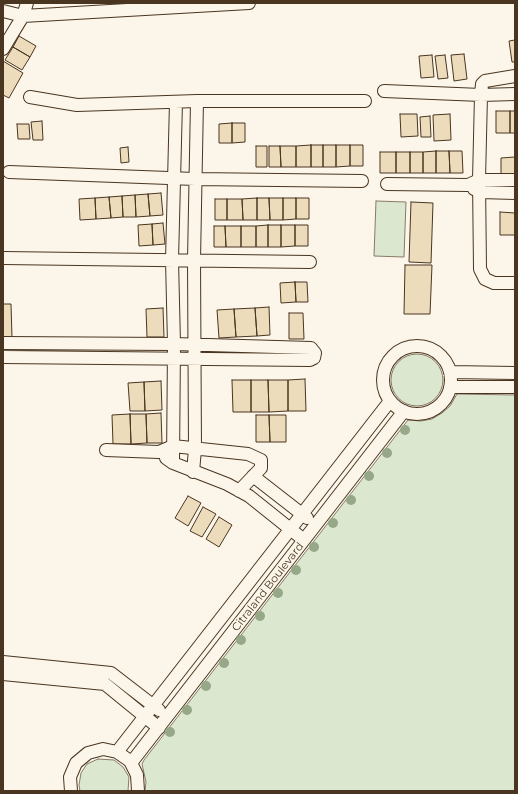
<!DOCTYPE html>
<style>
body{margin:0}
#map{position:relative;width:518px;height:794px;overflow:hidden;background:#fbf6e9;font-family:Montserrat,sans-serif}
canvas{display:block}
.frame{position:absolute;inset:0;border:4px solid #4a3520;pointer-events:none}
</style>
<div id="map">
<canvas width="518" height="794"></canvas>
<div class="frame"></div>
</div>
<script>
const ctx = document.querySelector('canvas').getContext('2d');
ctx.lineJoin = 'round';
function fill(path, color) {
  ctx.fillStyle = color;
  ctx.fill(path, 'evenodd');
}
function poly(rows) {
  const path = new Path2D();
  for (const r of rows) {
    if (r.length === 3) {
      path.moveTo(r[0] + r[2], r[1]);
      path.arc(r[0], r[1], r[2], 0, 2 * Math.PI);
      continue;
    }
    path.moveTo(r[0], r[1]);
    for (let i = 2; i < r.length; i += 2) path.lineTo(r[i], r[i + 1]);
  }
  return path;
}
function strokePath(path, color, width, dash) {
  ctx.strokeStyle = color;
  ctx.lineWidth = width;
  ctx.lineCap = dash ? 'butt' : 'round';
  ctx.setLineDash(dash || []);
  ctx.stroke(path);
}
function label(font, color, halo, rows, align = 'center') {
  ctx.font = font + ' Montserrat,sans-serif';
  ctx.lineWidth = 3;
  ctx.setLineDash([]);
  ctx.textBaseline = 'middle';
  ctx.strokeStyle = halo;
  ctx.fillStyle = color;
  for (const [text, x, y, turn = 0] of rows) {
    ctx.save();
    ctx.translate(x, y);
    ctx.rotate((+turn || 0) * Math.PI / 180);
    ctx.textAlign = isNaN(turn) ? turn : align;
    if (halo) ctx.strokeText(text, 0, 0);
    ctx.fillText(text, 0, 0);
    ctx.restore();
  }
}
const green = poly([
 [376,201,406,202,404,257,374,256,376,201],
 [417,380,26],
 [457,394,515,395,515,791,145,791,146,782,142,764,144,760,408,420,421,421,432,419,442,413,450,406,457,394],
 [98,759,114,760,123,767,129,777,128,791,80,791,79,785,81,773,87,764,98,759]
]);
fill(green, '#dce7d0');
strokePath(green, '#887966', 1);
const building = poly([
 [19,36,36,46,30,57,13,47,19,36],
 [515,40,515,62,512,62,509,41,515,40],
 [13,47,30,57,22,70,5,60,13,47],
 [464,54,467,79,454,81,451,55,464,54],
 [432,55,434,77,421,78,419,56,432,55],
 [445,55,448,78,438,79,435,56,445,55],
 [3,61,23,73,9,98,3,95,3,61],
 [496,111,510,111,510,133,496,133,496,111],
 [510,111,515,111,515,133,510,133,510,111],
 [400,114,417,114,418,136,401,137,400,114],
 [450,114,451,140,434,141,433,115,450,114],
 [430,116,431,137,421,137,420,117,430,116],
 [42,121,43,140,33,140,31,122,42,121],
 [232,123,232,143,219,143,219,124,232,123],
 [232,123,245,123,245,142,232,143,232,123],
 [17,124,29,124,30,139,18,139,17,124],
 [311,145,311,167,296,167,296,146,311,145],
 [311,145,323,145,323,167,311,167,311,145],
 [323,145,336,145,336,167,323,167,323,145],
 [336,145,350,145,350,166,336,167,336,145],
 [350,145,363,145,363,166,350,166,350,145],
 [256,146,267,146,267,167,256,167,256,146],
 [269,146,280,146,281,167,269,167,269,146],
 [280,146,296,146,296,167,281,167,280,146],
 [128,147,129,162,121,163,120,148,128,147],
 [436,151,449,151,450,173,436,173,436,151],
 [436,151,436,173,423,173,423,152,436,151],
 [449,151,462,151,463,173,450,173,449,151],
 [380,152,396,152,396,173,380,173,380,152],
 [396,152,410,152,410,173,396,173,396,152],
 [410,152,423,152,423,173,410,173,410,152],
 [515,157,515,179,501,179,501,158,515,157],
 [161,193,163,215,150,216,148,194,161,193],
 [148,194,150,216,136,217,135,195,148,194],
 [135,195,136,217,123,217,122,196,135,195],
 [122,196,123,217,111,218,109,197,122,196],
 [109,197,111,218,96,219,95,198,109,197],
 [95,198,96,219,80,220,79,199,95,198],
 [257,198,257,220,243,220,242,199,257,198],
 [257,198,269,198,270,220,257,220,257,198],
 [269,198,283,198,283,220,270,220,269,198],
 [283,198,296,198,296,219,283,220,283,198],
 [296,198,309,198,309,219,296,219,296,198],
 [215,199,227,199,227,220,215,220,215,199],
 [227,199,242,199,243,220,227,220,227,199],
 [411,202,433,203,431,263,409,262,411,202],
 [500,212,515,213,515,235,500,235,500,212],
 [163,223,165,244,153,245,152,224,163,223],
 [152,224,153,245,139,246,138,225,152,224],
 [268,225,268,247,256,247,256,226,268,225],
 [268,225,281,225,281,247,268,247,268,225],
 [281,225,295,225,295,246,281,247,281,225],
 [295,225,308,225,308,246,295,246,295,225],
 [214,226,225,226,226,247,214,247,214,226],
 [225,226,241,226,241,247,226,247,225,226],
 [241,226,256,226,256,247,241,247,241,226],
 [405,265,432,265,430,314,404,314,405,265],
 [295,282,296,302,281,303,280,283,295,282],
 [295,282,307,282,308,302,296,302,295,282],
 [3,304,11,304,12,338,3,338,3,304],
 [269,307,270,335,257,336,255,308,269,307],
 [163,308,164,337,147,337,146,309,163,308],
 [255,308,257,336,236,337,234,309,255,308],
 [234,309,236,337,219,338,217,310,234,309],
 [289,313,303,313,304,339,289,339,289,313],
 [305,379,306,411,288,411,288,380,305,379],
 [232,380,251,380,251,412,233,412,232,380],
 [251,380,268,380,269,412,251,412,251,380],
 [268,380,288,380,288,411,269,412,268,380],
 [161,381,162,410,145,411,144,382,161,381],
 [144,382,145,411,130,411,128,383,144,382],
 [161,413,162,443,147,443,146,414,161,413],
 [130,414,131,444,113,444,112,415,130,414],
 [130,414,146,414,147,443,131,444,130,414],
 [256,415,269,415,270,442,256,442,256,415],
 [269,415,286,415,286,442,270,442,269,415],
 [188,496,201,503,188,526,175,518,188,496],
 [203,507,216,514,202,537,190,531,203,507],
 [219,517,232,525,219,547,206,539,219,517]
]);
fill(building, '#ecdcbc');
strokePath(building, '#4a3520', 1);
const minor = poly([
 [3,11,23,16,249,3],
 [3,49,23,16,27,3],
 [384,91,481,95,482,84,485,81,515,76],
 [515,94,481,95,479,180,480,269,485,279,494,283,515,283],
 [30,97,77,105,197,101,365,101],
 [9,172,195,179,362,181],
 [387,184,468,185,479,180,515,180],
 [474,189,480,192,515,193],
 [3,258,310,262],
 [3,343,174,344,311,348,315,353,314,358,310,360,3,357],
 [417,380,34],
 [450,372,515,373],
 [450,387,515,387],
 [106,450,159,452,173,446,248,454,261,460,261,468,239,491],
 [166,458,173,463,227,484,249,496,304,540],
 [173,463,174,344,172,260,176,102],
 [193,472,195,449,194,260,197,101],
 [253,476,307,518],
 [3,662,111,673,159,710],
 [3,674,105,684,159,728],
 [117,752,390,401],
 [131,763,404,411],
 [71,791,70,777,76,763,88,753,103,749,117,752,130,761,137,775,138,791]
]);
strokePath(minor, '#4a3520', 14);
strokePath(minor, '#fbf6e9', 12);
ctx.fillStyle = '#96a887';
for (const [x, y] of [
 [405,430],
 [387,453],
 [369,476],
 [351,500],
 [333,523],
 [314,547],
 [296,570],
 [278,593],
 [260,616],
 [241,640],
 [224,663],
 [206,686],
 [187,710],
 [170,732]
]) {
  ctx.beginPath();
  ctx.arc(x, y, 5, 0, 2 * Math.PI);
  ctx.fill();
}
label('11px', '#4a3520', '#fbf6e9', [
 ["Citraland Boulevard",268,587,-52]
]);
</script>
